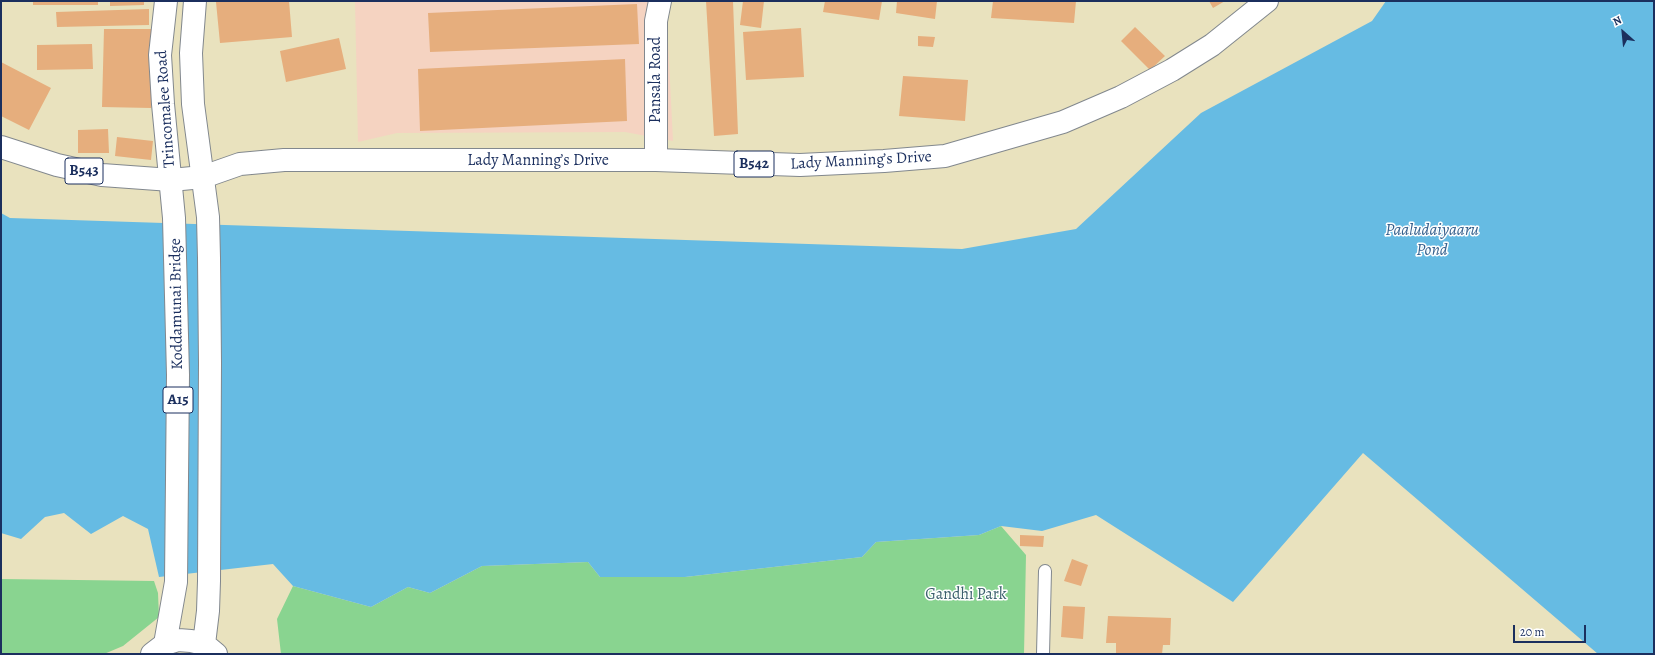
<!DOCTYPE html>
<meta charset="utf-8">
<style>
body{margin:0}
#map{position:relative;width:1655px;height:655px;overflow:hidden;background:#e9e2be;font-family:Alegreya,serif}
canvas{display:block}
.frame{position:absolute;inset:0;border:2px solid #1b2f5e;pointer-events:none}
.north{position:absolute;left:1603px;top:12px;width:40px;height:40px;-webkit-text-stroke:3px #fff;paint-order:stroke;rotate:333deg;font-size:11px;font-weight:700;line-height:16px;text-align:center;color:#1b2f5e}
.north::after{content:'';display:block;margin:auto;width:14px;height:18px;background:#1b2f5e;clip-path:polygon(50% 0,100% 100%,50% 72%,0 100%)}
.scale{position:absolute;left:1513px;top:625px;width:73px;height:18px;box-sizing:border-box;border:2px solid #1b2f5e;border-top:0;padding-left:5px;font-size:12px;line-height:14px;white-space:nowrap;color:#1b2f5e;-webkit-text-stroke:3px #fff;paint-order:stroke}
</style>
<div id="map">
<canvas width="1655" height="655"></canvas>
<div class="frame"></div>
<div class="north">N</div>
<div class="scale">20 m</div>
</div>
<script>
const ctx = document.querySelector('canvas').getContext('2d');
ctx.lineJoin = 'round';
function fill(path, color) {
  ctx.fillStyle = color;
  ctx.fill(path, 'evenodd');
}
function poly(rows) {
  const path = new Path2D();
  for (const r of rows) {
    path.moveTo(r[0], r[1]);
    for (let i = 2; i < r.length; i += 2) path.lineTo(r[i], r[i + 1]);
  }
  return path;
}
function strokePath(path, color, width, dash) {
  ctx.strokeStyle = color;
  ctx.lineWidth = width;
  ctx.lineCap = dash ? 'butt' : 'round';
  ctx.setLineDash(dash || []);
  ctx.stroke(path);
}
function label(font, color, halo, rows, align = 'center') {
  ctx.font = font + ' Alegreya,serif';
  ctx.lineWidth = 3;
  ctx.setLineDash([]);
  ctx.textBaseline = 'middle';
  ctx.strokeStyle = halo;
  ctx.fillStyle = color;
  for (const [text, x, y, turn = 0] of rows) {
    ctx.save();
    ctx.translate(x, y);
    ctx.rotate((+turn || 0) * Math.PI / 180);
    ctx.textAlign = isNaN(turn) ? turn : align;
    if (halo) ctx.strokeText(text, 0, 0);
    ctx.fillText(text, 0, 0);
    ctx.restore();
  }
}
fill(poly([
 [355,1,666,1,673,141,625,132,397,133,358,142]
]), '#f5d3c1');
fill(poly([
 [1001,526,1026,555,1024,654,281,654,277,619,293,586,371,607,408,587,430,593,482,566,588,562,600,577,685,577,862,557,876,542,979,535],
 [1,579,154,581,158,593,159,617,123,646,104,654,1,654]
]), '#89d490');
fill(poly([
 [1386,1,1654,1,1654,654,1598,654,1363,453,1233,602,1096,515,1042,531,1001,526,979,535,876,542,862,557,685,577,600,577,588,562,482,566,430,593,408,587,371,607,293,586,273,564,159,577,148,529,123,516,91,534,64,513,45,517,21,539,1,533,1,213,10,218,962,249,1076,229,1201,113,1372,21]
]), '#66bbe3');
fill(poly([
 [33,1,98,1,98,5,33,5],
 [110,1,144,1,144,5,110,6],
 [234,1,289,1,292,37,220,43,216,2],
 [706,1,733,1,738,134,714,136],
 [743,1,764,1,761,28,740,25],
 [825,1,882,1,879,20,823,12],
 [897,1,937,1,935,19,896,13],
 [993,1,1076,1,1074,23,991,18],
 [1209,1,1225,1,1213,8],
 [637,4,639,44,430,52,428,13],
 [149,9,149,25,57,27,56,12],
 [1135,27,1165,56,1150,70,1121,41],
 [801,28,804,77,746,80,743,32],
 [104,29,153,29,151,108,102,107],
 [918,36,935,37,933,47,918,46],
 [339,38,346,69,286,82,280,51],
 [92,44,93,69,37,70,37,45],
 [625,59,627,121,420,131,418,69],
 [1,62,51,88,29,130,1,116],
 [903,76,968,80,965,121,899,116],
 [108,129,109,153,78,153,78,130],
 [117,137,153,141,151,160,115,156],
 [1020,535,1044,536,1043,547,1020,546],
 [1072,559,1088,565,1081,586,1064,581],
 [1063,606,1085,607,1083,639,1061,637],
 [1108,616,1171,618,1170,645,1163,645,1162,654,1116,654,1116,643,1106,643]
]), '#e6ae7d');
const service = poly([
 [1043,654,1045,571]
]);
const tertiary = poly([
 [656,160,656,21,660,1]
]);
const primary = poly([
 [1,147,57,165,102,175,171,180,203,177,240,164,284,160,656,160,800,165,884,161,945,156,1063,122,1121,97,1172,70,1212,45,1267,1]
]);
const trunk = poly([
 [195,1,191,53,193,104,208,217,209,258,210,363,209,581,208,611,204,644],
 [165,644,176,582,178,375,174,218,163,104,160,55,166,1],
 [152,654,165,644,178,640,191,641,204,644,216,654]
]);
strokePath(service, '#82888e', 14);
strokePath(tertiary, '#82888e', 24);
strokePath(primary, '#82888e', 24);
strokePath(trunk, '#82888e', 24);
strokePath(service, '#fff', 12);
strokePath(tertiary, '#fff', 22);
strokePath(primary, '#fff', 22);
strokePath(trunk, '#fff', 22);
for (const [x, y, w] of [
 [754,164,40],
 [84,171,38],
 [178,400,30]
]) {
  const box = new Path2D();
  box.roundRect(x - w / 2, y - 13, w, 26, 3);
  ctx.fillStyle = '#fff';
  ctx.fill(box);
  strokePath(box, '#1b2f5e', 1);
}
label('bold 15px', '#1b2f5e', null, [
 ["B542",754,164],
 ["B543",84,171],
 ["A15",178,400]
]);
label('16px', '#1b2f5e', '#fff', [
 ["Pansala Road",656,80,-90],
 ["Trincomalee Road",166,109,-94],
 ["Lady Manning’s Drive",538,161],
 ["Lady Manning’s Drive",861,161,-3],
 ["Koddamunai Bridge",177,304,-91]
]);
label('16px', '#3c616d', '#fff', [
 ["Gandhi Park",966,595]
]);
label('italic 17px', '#35608d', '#fff', [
 ["Paaludaiyaaru",1432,231],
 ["Pond",1432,251]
]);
</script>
